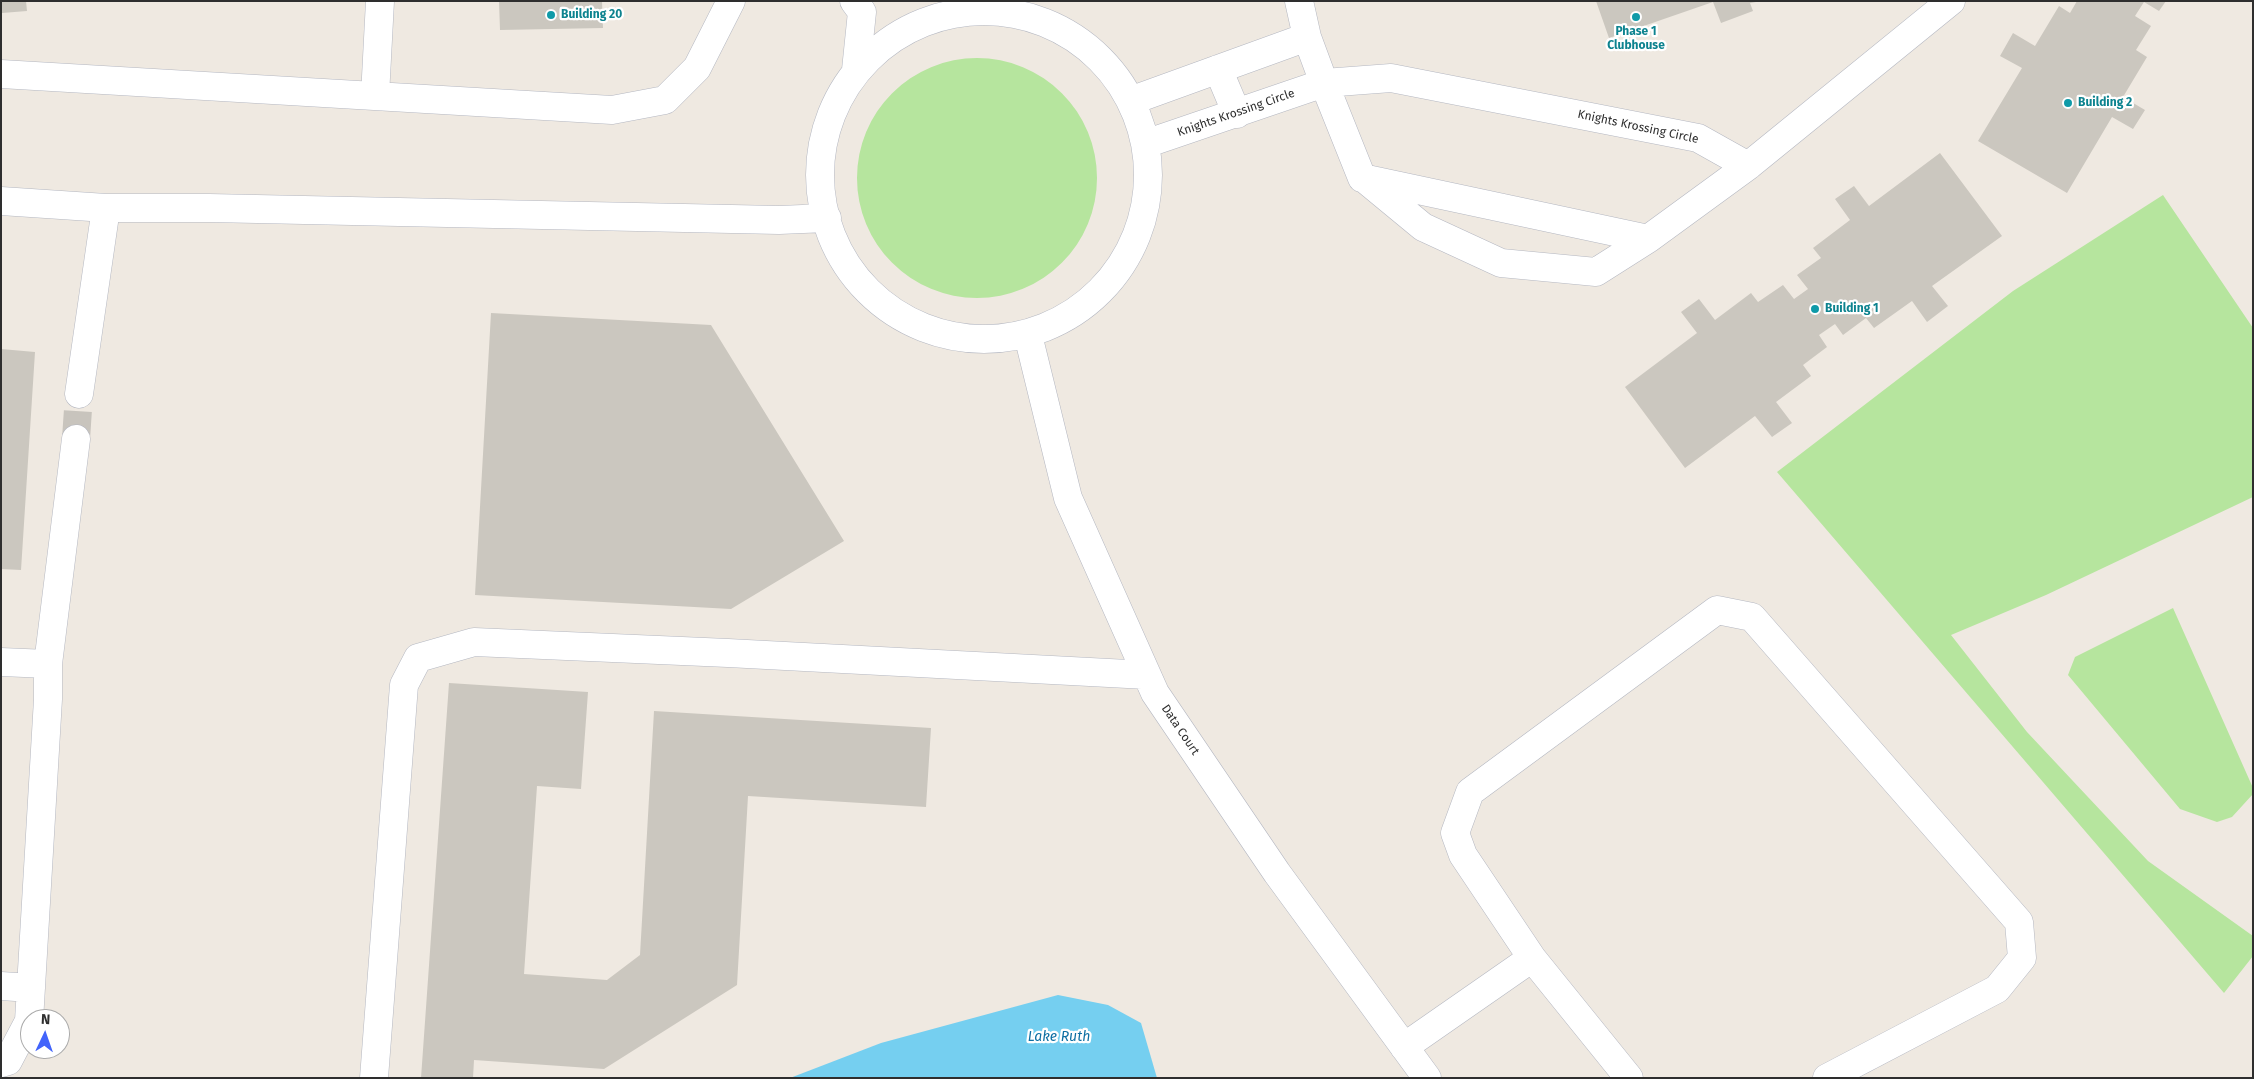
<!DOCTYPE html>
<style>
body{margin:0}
#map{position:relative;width:2254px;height:1079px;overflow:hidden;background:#efe9e1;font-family:"Fira Sans",sans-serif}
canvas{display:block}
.frame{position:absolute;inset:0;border:2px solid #2e2e2e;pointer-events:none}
.north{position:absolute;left:20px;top:1009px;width:50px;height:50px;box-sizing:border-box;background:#fff;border:1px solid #ababab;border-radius:50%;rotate:3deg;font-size:14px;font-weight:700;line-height:20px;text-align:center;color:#2e2e2e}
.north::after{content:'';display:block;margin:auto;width:18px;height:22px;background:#4264fb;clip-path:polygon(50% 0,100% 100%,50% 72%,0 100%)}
</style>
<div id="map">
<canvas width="2254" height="1079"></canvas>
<div class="frame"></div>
<div class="north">N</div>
</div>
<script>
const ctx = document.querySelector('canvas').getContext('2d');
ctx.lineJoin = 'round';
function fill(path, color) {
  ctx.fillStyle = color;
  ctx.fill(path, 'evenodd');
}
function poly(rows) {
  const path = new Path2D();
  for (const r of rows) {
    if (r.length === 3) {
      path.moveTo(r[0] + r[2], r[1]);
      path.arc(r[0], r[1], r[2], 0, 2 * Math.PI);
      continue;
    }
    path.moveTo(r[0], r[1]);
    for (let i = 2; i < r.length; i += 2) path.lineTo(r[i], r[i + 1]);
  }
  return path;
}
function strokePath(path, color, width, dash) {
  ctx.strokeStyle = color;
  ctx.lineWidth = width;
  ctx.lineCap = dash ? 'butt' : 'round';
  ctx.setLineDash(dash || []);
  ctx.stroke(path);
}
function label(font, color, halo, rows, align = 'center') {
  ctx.font = font + ' "Fira Sans",sans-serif';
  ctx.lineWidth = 4.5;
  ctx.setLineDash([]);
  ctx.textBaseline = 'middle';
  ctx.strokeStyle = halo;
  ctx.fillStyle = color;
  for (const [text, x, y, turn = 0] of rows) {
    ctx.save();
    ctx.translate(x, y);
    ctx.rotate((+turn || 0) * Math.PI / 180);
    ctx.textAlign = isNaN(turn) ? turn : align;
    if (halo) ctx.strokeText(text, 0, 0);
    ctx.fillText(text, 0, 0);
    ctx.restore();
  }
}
fill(poly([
 [977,178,120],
 [2163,195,2253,328,2253,497,2046,595,1951,635,2027,732,2148,861,2253,936,2253,956,2224,993,1777,472,2013,291],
 [2173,608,2253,788,2253,794,2232,817,2217,822,2180,809,2068,675,2075,657]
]), '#b6e59e');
fill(poly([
 [1058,995,1108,1005,1141,1023,1157,1078,790,1078,881,1043]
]), '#75cff0');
fill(poly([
 [1,1,26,1,27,11,2,13],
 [499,1,602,1,603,28,500,30],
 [1596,1,1756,1,1756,2,1750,3,1753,11,1721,23,1713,2,1609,38],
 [2077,1,2166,1,2159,11,2144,2,2135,16,2151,26,2136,50,2147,57,2123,97,2145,110,2133,129,2112,117,2067,193,1978,141,2022,68,2000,56,2013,33,2035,46,2059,6,2070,13],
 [1940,153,2002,236,1932,286,1948,306,1927,322,1912,301,1874,328,1866,318,1843,335,1835,324,1819,335,1827,347,1803,365,1811,376,1776,402,1792,423,1772,437,1755,416,1685,468,1625,387,1697,333,1681,312,1699,299,1715,320,1751,293,1758,302,1783,285,1794,299,1808,289,1797,275,1821,258,1813,248,1850,220,1835,199,1854,186,1869,206],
 [491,313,711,325,844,541,731,609,475,595],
 [1,349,35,352,21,570,1,569],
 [449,683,588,692,581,789,537,786,524,974,607,980,640,955,654,711,931,728,926,807,748,796,737,985,604,1069,474,1060,473,1078,421,1078]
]), '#cbc7bf');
strokePath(poly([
 [76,439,79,394]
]), '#c8c4bd', 28, [28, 14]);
const minor = poly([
 [854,1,862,12,856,70],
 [1299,1,1307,37,1324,83,1391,78,1698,138,1748,166,1951,1],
 [984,175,164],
 [1218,69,1237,114],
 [1,74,612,110,665,100,697,68,731,1],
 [375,96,380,1],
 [1133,100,1307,37],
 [1148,143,1324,83,1362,178,1648,239,1748,166],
 [1366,180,1423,227,1501,263,1596,272,1648,239],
 [1,201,106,208,209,208,779,220,827,218],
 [1028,335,1068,498,1155,693,1277,873,1427,1078],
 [79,394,106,208],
 [1,662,48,664],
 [1532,958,1463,855,1455,833,1470,792,1717,610,1752,617,2019,922,2022,958,1997,989,1827,1078],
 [1,986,31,988],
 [1404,1047,1532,958,1629,1078],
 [1,1063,8,1061,29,1021,48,699,48,664,76,439],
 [374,1078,404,685,418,658,474,642,728,653,1147,675]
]);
strokePath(minor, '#b4b7c1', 29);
strokePath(minor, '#fff', 28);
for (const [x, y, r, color] of [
 [551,15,5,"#0f9aa8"],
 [1636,17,5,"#0f9aa8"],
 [2068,103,5,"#0f9aa8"],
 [1815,309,5,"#0f9aa8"]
]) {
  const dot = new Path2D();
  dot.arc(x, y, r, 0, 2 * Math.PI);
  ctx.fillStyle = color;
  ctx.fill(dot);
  strokePath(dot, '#fff', 2);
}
label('bold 12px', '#0d838f', '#fff', [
 ["Building 20",561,15],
 ["Phase 1",1636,32,"center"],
 ["Clubhouse",1636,46,"center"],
 ["Building 2",2078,103],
 ["Building 1",1825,309]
], 'left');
label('12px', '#2e2e2e', '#fff', [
 ["Knights Krossing Circle",1236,113,-19],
 ["Knights Krossing Circle",1638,127,12],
 ["Data Court",1180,730,56]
]);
label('italic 14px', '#0d6fa3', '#fff', [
 ["Lake Ruth",1059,1037]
]);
</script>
